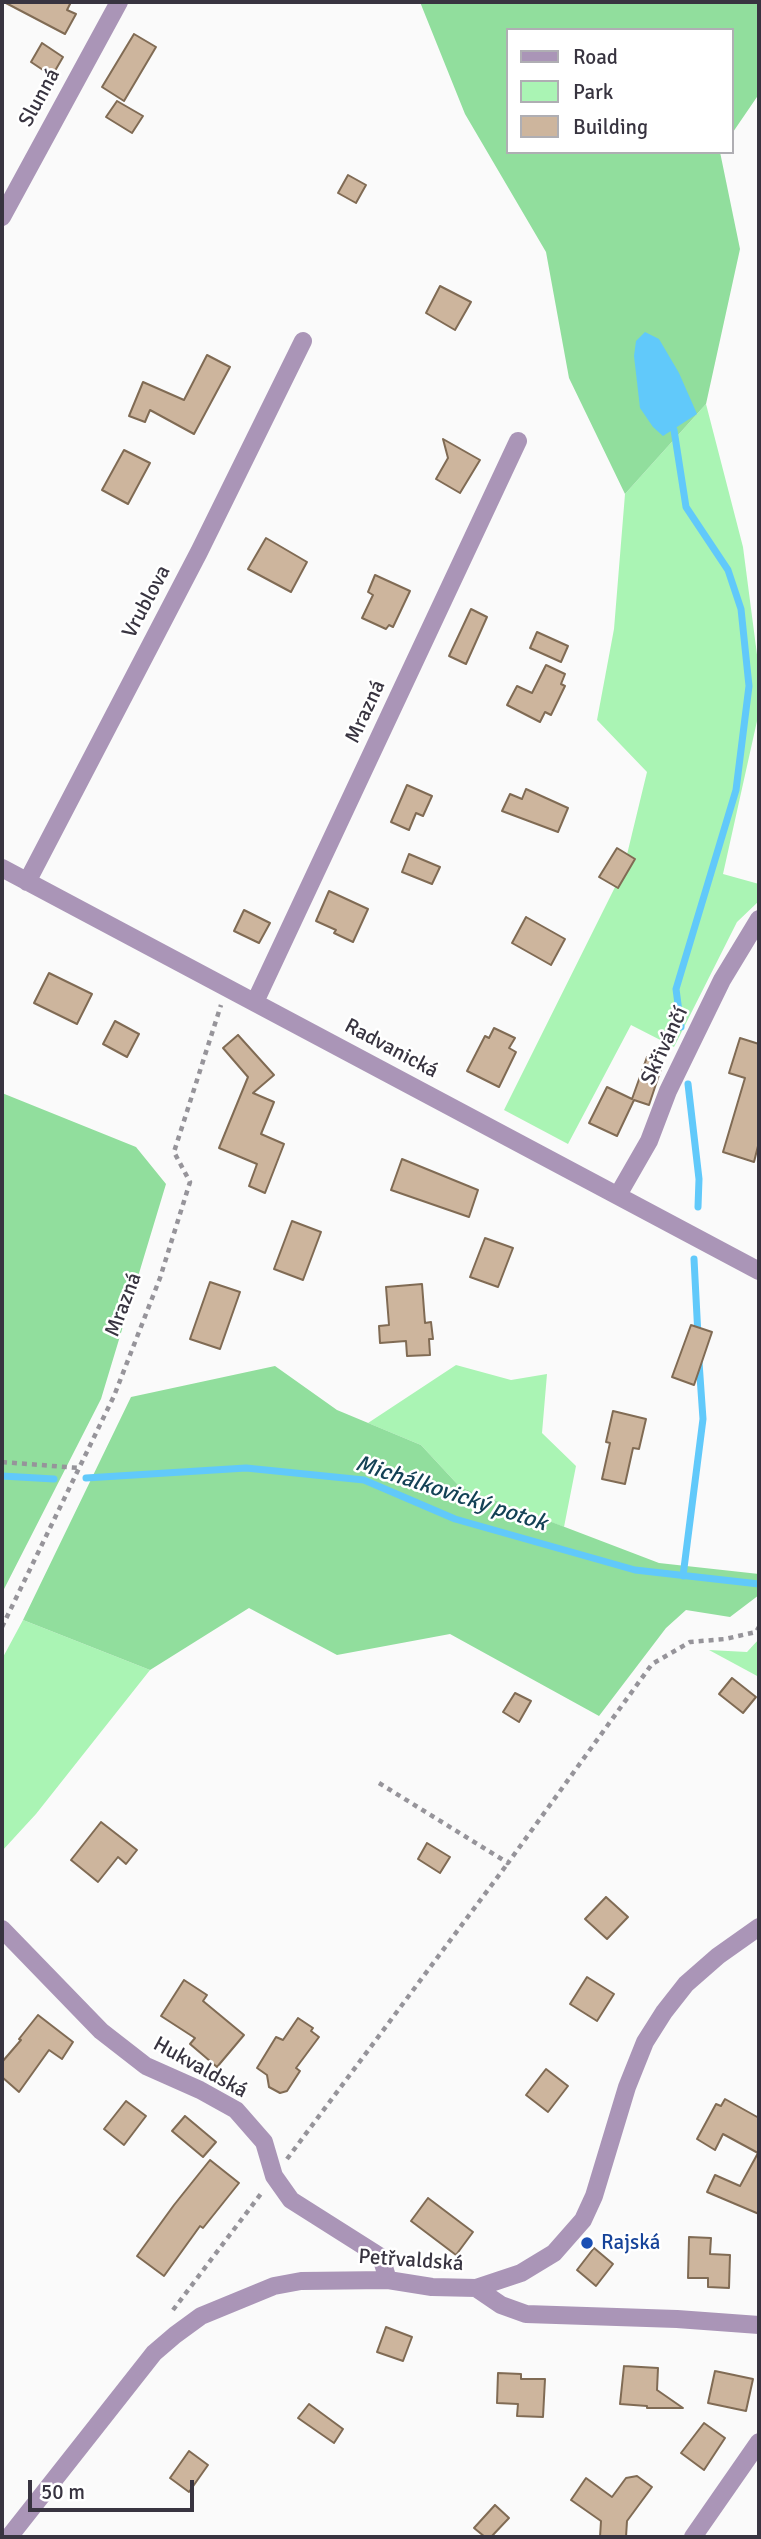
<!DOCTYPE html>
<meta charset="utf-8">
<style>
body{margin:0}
#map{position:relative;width:761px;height:2539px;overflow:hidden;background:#fafafa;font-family:Signika,sans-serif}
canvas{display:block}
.frame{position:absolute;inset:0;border:4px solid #383440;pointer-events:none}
.legend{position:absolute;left:506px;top:28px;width:228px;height:126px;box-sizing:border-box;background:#fff;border:2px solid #afaeb3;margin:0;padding:9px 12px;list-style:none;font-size:21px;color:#383440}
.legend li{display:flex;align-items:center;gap:14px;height:35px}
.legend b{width:35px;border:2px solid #afaeb3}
.scale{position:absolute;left:28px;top:2480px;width:166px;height:32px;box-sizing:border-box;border:4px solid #383440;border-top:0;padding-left:9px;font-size:21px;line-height:24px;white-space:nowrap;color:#383440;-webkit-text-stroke:5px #fff;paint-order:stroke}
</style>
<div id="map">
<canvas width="761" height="2539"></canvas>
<div class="frame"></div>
<ul class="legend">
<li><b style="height:9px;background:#aa95b7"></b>Road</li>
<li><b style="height:19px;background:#aaf4b4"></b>Park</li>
<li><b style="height:19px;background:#cdb59d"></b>Building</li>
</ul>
<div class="scale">50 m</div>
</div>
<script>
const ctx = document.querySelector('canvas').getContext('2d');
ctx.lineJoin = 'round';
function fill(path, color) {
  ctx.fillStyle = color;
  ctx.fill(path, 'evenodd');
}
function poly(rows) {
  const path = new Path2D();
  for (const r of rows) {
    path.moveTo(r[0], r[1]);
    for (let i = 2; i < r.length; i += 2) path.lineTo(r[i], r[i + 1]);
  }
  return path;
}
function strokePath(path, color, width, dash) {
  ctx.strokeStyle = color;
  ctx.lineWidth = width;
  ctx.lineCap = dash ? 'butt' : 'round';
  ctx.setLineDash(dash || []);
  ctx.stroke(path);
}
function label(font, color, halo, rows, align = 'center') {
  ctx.font = font + ' Signika,sans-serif';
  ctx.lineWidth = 5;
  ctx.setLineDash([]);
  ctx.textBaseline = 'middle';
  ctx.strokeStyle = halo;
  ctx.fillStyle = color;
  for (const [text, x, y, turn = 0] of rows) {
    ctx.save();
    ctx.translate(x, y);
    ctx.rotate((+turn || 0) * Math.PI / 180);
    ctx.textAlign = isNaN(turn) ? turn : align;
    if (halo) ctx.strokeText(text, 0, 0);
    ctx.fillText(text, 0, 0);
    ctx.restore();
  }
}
fill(poly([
 [706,404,743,547,759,670,759,712,723,874,759,884,759,901,737,922,674,1047,631,1025,568,1144,504,1110,623,871,647,772,597,720,614,629,625,494],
 [456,1365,511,1380,547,1374,542,1433,576,1466,564,1527,460,1487,421,1445,368,1423],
 [23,1620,150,1670,36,1814,2,1851,2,1659],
 [759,1639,759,1677,709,1650,747,1652]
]), '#aaf4b4');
fill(poly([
 [420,2,759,2,759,94,731,135,731,30,507,30,507,152,720,152,740,249,706,404,625,494,569,378,546,252,465,114],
 [2,1093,136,1147,166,1184,101,1399,2,1593],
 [275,1366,337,1410,421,1445,460,1487,659,1563,759,1574,759,1595,730,1617,686,1610,666,1628,599,1716,450,1634,337,1655,249,1608,150,1670,23,1620,131,1397]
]), '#91de9d');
fill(poly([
 [645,332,659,339,679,373,697,414,663,436,653,427,640,408,634,356,636,341]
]), '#61c9fa');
strokePath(poly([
 [674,430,686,507,728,570,741,609,749,686,736,790,676,989,681,1027],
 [688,1084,699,1179,698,1207],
 [694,1259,698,1336],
 [2,1476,54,1479],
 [86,1478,246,1468,364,1480,455,1519,635,1570,759,1584],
 [683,1576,703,1419,699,1362]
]), '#61c9fa', 7);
const building = poly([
 [4,2,71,2,67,10,76,14,65,34,4,2],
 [134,34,156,47,124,101,102,87,134,34],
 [42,43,63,57,52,76,31,62,42,43],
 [117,101,143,116,132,133,106,117,117,101],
 [348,175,366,185,356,203,338,193,348,175],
 [440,286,471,302,455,330,426,313,440,286],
 [207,355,230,367,194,434,150,410,145,422,129,416,143,382,184,400,207,355],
 [443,439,480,460,460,493,436,479,448,458,443,439],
 [124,450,150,463,128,504,102,490,124,450],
 [266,538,307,562,291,592,248,569,266,538],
 [375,575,410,591,393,627,389,625,386,629,362,618,373,595,368,592,375,575],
 [471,609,487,617,466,664,449,656,471,609],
 [537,632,568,646,561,662,530,648,537,632],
 [546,665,565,674,561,684,565,686,551,715,545,712,540,722,507,705,517,686,532,693,546,665],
 [407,785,432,796,423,816,416,813,409,830,391,822,407,785],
 [526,789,568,808,558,832,502,811,510,794,522,799,526,789],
 [617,848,635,859,618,888,599,877,617,848],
 [409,854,440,867,432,884,402,872,409,854],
 [329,891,368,909,353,942,334,933,336,930,316,921,329,891],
 [244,910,270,923,259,943,234,931,244,910],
 [526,917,565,939,551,965,512,943,526,917],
 [49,973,92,994,77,1024,34,1003,49,973],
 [115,1021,139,1034,127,1057,103,1044,115,1021],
 [494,1028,515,1038,509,1048,516,1052,499,1087,467,1071,485,1036,489,1038,494,1028],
 [238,1035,274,1075,253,1093,274,1102,261,1134,284,1144,265,1193,249,1186,257,1164,219,1148,248,1077,223,1048,238,1035],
 [740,1038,759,1044,759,1142,754,1162,723,1152,745,1078,729,1073,740,1038],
 [647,1057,663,1063,649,1105,634,1100,617,1136,589,1123,607,1087,632,1099,647,1057],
 [402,1159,478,1190,469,1217,391,1190,402,1159],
 [292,1221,321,1232,303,1280,274,1269,292,1221],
 [485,1238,513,1248,498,1287,470,1277,485,1238],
 [210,1282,240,1292,220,1349,190,1339,210,1282],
 [422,1284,425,1323,431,1322,433,1339,429,1339,430,1355,407,1356,406,1341,380,1343,379,1326,389,1325,386,1287,422,1284],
 [691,1325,712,1332,694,1385,672,1377,691,1325],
 [613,1411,646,1419,639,1449,633,1448,625,1484,602,1479,610,1443,606,1442,613,1411],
 [732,1678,756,1697,743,1713,719,1694,732,1678],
 [515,1693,531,1701,519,1722,503,1712,515,1693],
 [101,1822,137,1850,126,1864,118,1857,98,1882,71,1860,101,1822],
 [427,1843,450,1857,440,1873,418,1859,427,1843],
 [606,1897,628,1917,607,1939,585,1919,606,1897],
 [587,1977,614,1994,597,2021,570,2004,587,1977],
 [184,1980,207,1995,203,2001,244,2035,217,2067,190,2044,195,2038,161,2016,184,1980],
 [38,2015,73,2042,62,2059,49,2050,19,2092,2,2077,2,2062,21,2040,19,2039,38,2015],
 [298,2018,313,2028,311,2031,319,2037,296,2068,300,2071,287,2091,280,2093,269,2087,267,2075,257,2068,276,2037,283,2040,298,2018],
 [546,2069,568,2086,548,2112,526,2095,546,2069],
 [725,2099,759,2118,759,2214,707,2192,715,2175,740,2186,758,2153,723,2134,715,2150,697,2139,716,2104,721,2106,725,2099],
 [126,2101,146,2116,124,2145,104,2129,126,2101],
 [185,2116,216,2142,203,2157,172,2131,185,2116],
 [210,2160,239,2183,203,2228,200,2226,164,2276,137,2256,174,2205,210,2160],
 [428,2198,473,2232,456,2255,411,2221,428,2198],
 [689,2237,711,2238,710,2254,730,2255,729,2288,708,2287,708,2278,688,2278,689,2237],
 [594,2248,613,2264,596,2286,577,2270,594,2248],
 [386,2327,412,2337,403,2361,377,2352,386,2327],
 [624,2366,658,2368,657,2390,683,2408,647,2408,647,2406,620,2404,624,2366],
 [715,2371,753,2379,746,2411,708,2403,715,2371],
 [498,2373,521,2374,521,2379,545,2379,543,2417,517,2416,518,2404,497,2403,498,2373],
 [309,2404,343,2429,334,2443,298,2418,309,2404],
 [704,2423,725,2438,704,2470,681,2453,704,2423],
 [189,2451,208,2465,189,2492,170,2478,189,2451],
 [637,2476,652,2487,627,2521,626,2537,600,2537,601,2521,571,2500,586,2478,612,2497,626,2478,637,2476],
 [495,2505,509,2518,491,2537,485,2537,474,2528,495,2505]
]);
fill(building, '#cdb59d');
strokePath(building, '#806b54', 2);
strokePath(poly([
 [2,1462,79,1468],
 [2,1627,114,1396,160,1278,190,1182,174,1152,221,1005],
 [379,1783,508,1863,652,1664,690,1642,725,1639,756,1632,759,1627],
 [287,2159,508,1863],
 [173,2310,263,2191]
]), '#96949a', 4.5, [5, 5]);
strokePath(poly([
 [2,217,119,2],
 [2,868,759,1271],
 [27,882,199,552,303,341],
 [255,1002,518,441],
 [618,1195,649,1141,668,1091,722,980,759,919],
 [2,1929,101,2031,146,2066,200,2090,236,2110,264,2142,274,2176,291,2200,381,2257,388,2280],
 [476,2288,501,2305,526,2314,677,2319,759,2325],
 [9,2537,154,2353,175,2335,201,2316,274,2286,301,2281,388,2280,432,2287,476,2288,521,2273,554,2253,583,2220,594,2196,627,2087,645,2042,664,2012,686,1984,718,1956,759,1927],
 [693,2537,759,2442]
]), '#aa95b7', 18);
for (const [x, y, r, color] of [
 [587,2243,7,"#1a4fb4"]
]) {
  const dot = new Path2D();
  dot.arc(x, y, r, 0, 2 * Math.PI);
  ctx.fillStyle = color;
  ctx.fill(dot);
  strokePath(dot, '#fff', 2.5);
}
label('21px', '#383440', '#fff', [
 ["Slunná",40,98,-61],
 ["Vrublova",147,602,-62],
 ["Mrazná",366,712,-65],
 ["Skřivánčí",665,1046,-65],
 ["Radvanická",391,1049,28],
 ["Mrazná",124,1305,-69],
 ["Hukvaldská",200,2068,29],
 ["Petřvaldská",411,2261,4]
]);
label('21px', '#164399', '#fff', [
 ["Rajská",601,2243]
], 'left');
label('italic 23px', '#134155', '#fff', [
 ["Michálkovický potok",451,1494,18]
]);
</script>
